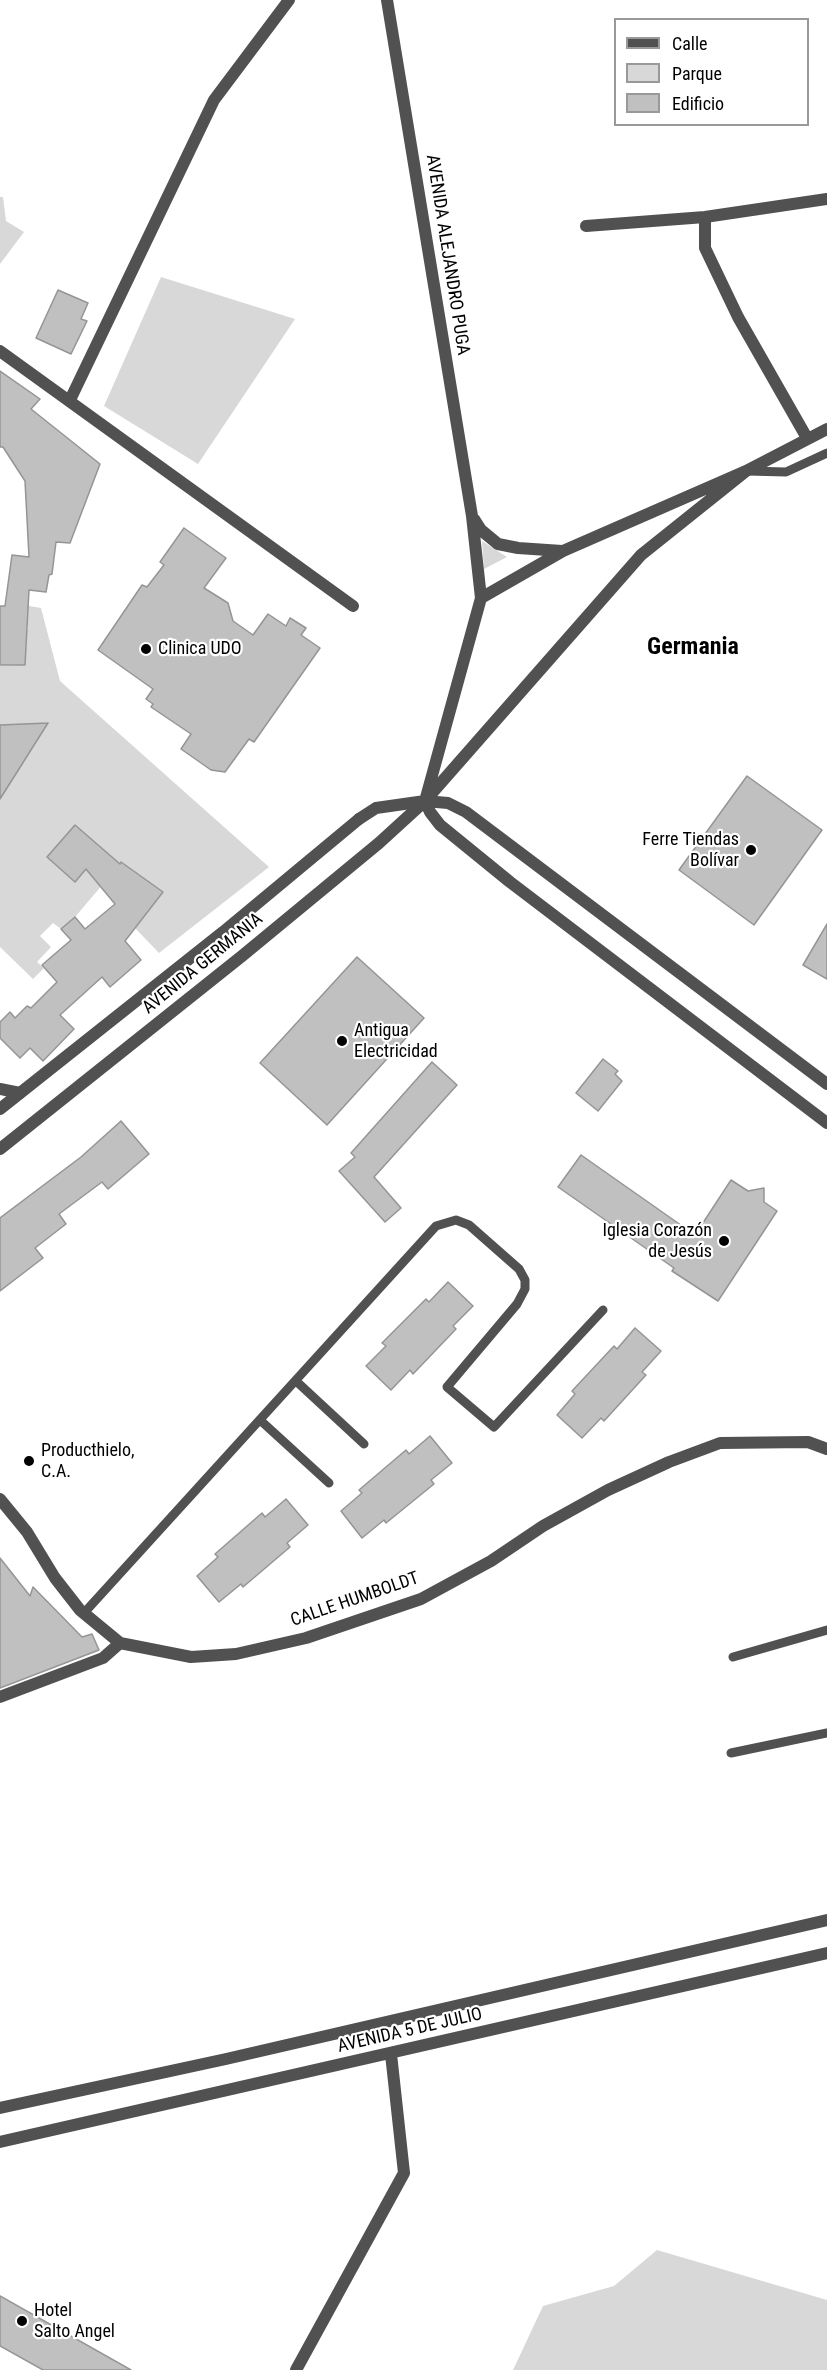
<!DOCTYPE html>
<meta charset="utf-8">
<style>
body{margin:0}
#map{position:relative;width:827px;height:2370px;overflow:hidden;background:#fff;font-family:"Roboto Condensed",sans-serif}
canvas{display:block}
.legend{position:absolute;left:614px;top:18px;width:195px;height:108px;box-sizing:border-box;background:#fff;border:2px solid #999;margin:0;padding:8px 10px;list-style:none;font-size:18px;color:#000}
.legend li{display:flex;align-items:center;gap:12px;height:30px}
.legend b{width:30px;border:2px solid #999}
</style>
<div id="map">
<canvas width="827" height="2370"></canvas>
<ul class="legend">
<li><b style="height:8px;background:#515151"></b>Calle</li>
<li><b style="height:16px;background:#d8d8d8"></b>Parque</li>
<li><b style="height:16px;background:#c0c0c0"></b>Edificio</li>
</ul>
</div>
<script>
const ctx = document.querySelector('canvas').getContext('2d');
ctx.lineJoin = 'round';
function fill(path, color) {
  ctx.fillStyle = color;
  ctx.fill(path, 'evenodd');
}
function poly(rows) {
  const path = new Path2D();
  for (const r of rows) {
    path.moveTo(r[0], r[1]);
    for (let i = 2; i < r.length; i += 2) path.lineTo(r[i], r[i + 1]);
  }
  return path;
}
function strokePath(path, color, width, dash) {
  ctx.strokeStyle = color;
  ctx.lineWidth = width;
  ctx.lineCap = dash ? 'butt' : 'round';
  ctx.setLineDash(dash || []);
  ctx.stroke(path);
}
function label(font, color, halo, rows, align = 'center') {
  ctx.font = font + ' "Roboto Condensed",sans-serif';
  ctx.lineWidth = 4.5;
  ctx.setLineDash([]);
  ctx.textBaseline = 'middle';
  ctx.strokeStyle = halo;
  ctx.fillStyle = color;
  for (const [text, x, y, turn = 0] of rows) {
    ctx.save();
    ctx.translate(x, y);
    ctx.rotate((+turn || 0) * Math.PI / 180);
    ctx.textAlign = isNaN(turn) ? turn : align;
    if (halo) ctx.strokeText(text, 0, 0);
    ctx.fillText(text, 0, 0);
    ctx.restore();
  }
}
fill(poly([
 [0,197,3,197,6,221,24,232,0,264],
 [161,277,295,319,198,464,104,406],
 [482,541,507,557,484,569],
 [29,606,41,608,60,681,269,867,159,953,135,928,162,892,121,863,75,917,61,929,53,923,40,936,51,947,37,962,44,968,33,979,0,947,0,799,48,724,0,725,0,666,25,665,17,629,28,629,25,607],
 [657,2250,827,2300,827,2370,513,2370,543,2306,614,2286]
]), '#d8d8d8');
const building = poly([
 [58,290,88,303,81,319,87,321,71,354,36,338,58,290],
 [0,371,40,399,31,409,100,464,70,543,56,542,52,574,49,575,46,592,29,590,25,665,0,665,0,606,5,606,12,555,29,557,25,481,3,447,0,447,0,371],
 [184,528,226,558,204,588,228,603,233,621,253,635,268,614,286,626,290,618,306,628,301,635,320,648,254,742,249,739,225,772,211,770,181,749,191,734,151,707,153,704,146,699,153,689,98,650,142,585,147,587,164,565,160,562,184,528],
 [48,723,0,799,0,725,48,723],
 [747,776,822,830,754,925,679,870,747,776],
 [75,825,120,864,121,862,163,892,125,941,141,960,110,987,102,977,60,1015,74,1029,43,1061,30,1048,20,1058,0,1038,0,1022,10,1012,15,1018,27,1006,31,1008,57,982,42,965,71,940,61,929,75,917,85,929,115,904,86,869,75,882,47,857,75,825],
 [827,924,827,979,803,965,827,924],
 [357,957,424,1018,327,1125,260,1063,357,957],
 [603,1059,618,1071,615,1074,622,1081,598,1111,576,1093,603,1059],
 [432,1062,457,1085,374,1177,401,1208,385,1222,339,1171,355,1157,351,1153,432,1062],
 [121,1121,149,1154,108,1189,102,1182,59,1214,66,1224,35,1248,43,1258,0,1291,0,1218,81,1157,121,1121],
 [581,1155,695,1235,731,1180,748,1191,764,1188,764,1202,777,1211,718,1301,672,1271,674,1268,558,1187,581,1155],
 [448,1282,473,1306,453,1326,456,1329,413,1374,410,1370,391,1390,366,1366,386,1346,382,1343,426,1299,429,1302,448,1282],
 [635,1328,661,1351,642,1372,646,1375,604,1421,601,1418,582,1438,557,1415,575,1394,572,1391,614,1346,617,1349,635,1328],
 [430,1436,452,1463,431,1480,434,1484,386,1523,384,1520,362,1538,341,1511,362,1493,359,1490,406,1450,409,1454,430,1436],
 [286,1499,308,1525,287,1543,290,1547,243,1587,241,1584,219,1602,197,1576,218,1557,215,1554,262,1513,265,1517,286,1499],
 [0,1558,30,1596,33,1587,82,1637,92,1634,99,1650,0,1688,0,1558],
 [0,2296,131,2370,43,2370,0,2346,0,2296]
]);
fill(building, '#c0c0c0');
strokePath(building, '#959595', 1.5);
strokePath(poly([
 [747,471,786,472,827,453],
 [296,1381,364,1444],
 [260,1420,329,1483],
 [84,1613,436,1226,456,1220,469,1225,519,1269,525,1280,525,1289,517,1304,447,1387,494,1427,603,1310],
 [733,1657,827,1630],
 [731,1753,827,1733]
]), '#515151', 9);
strokePath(poly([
 [387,0,472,516,481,598,425,801],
 [705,217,705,248,738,317,807,438],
 [586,226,705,217,827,199],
 [0,351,353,606],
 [70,400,214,100,289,0],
 [474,519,481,530,498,544,518,548,562,551],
 [481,598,563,551,746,471,827,429],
 [359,819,376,808,425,801,641,555,746,471],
 [0,1089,20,1093],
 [0,1499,27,1532,55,1578,80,1610,120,1643,191,1657,236,1654,306,1638,421,1599,491,1561,543,1526,608,1490,669,1462,720,1443,808,1442,827,1449],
 [0,1697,103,1658,120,1643],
 [0,2108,226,2059,827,1920],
 [0,2142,827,1953],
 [296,2370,404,2173,391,2054]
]), '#515151', 12);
strokePath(poly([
 [425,801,430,812,440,825,510,882,827,1123],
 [425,801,448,803,466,812,827,1084],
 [0,1109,223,932,359,819],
 [0,1149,242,956,379,843,425,801]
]), '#515151', 12);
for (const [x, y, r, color] of [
 [146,649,6,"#000"],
 [751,850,6,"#000"],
 [342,1041,6,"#000"],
 [724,1241,6,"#000"],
 [29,1461,6,"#000"],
 [22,2321,6,"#000"]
]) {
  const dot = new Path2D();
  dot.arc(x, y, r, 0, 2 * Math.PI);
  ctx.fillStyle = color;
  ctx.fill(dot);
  strokePath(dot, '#fff', 2);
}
label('18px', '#000', '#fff', [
 ["AVENIDA ALEJANDRO PUGA",447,255,81],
 ["AVENIDA GERMANIA",203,964,-39],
 ["CALLE HUMBOLDT",355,1600,-19],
 ["AVENIDA 5 DE JULIO",410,2031,-13]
]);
label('18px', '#000', '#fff', [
 ["Clinica UDO",158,649],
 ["Ferre Tiendas",739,840,"right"],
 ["Bolívar",739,861,"right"],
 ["Antigua",354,1031],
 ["Electricidad",354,1052],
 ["Iglesia Corazón",712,1231,"right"],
 ["de Jesús",712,1252,"right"],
 ["Producthielo,",41,1451],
 ["C.A.",41,1472],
 ["Hotel",34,2311],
 ["Salto Angel",34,2332]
], 'left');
label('bold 24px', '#000', '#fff', [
 ["Germania",693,648]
]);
</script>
